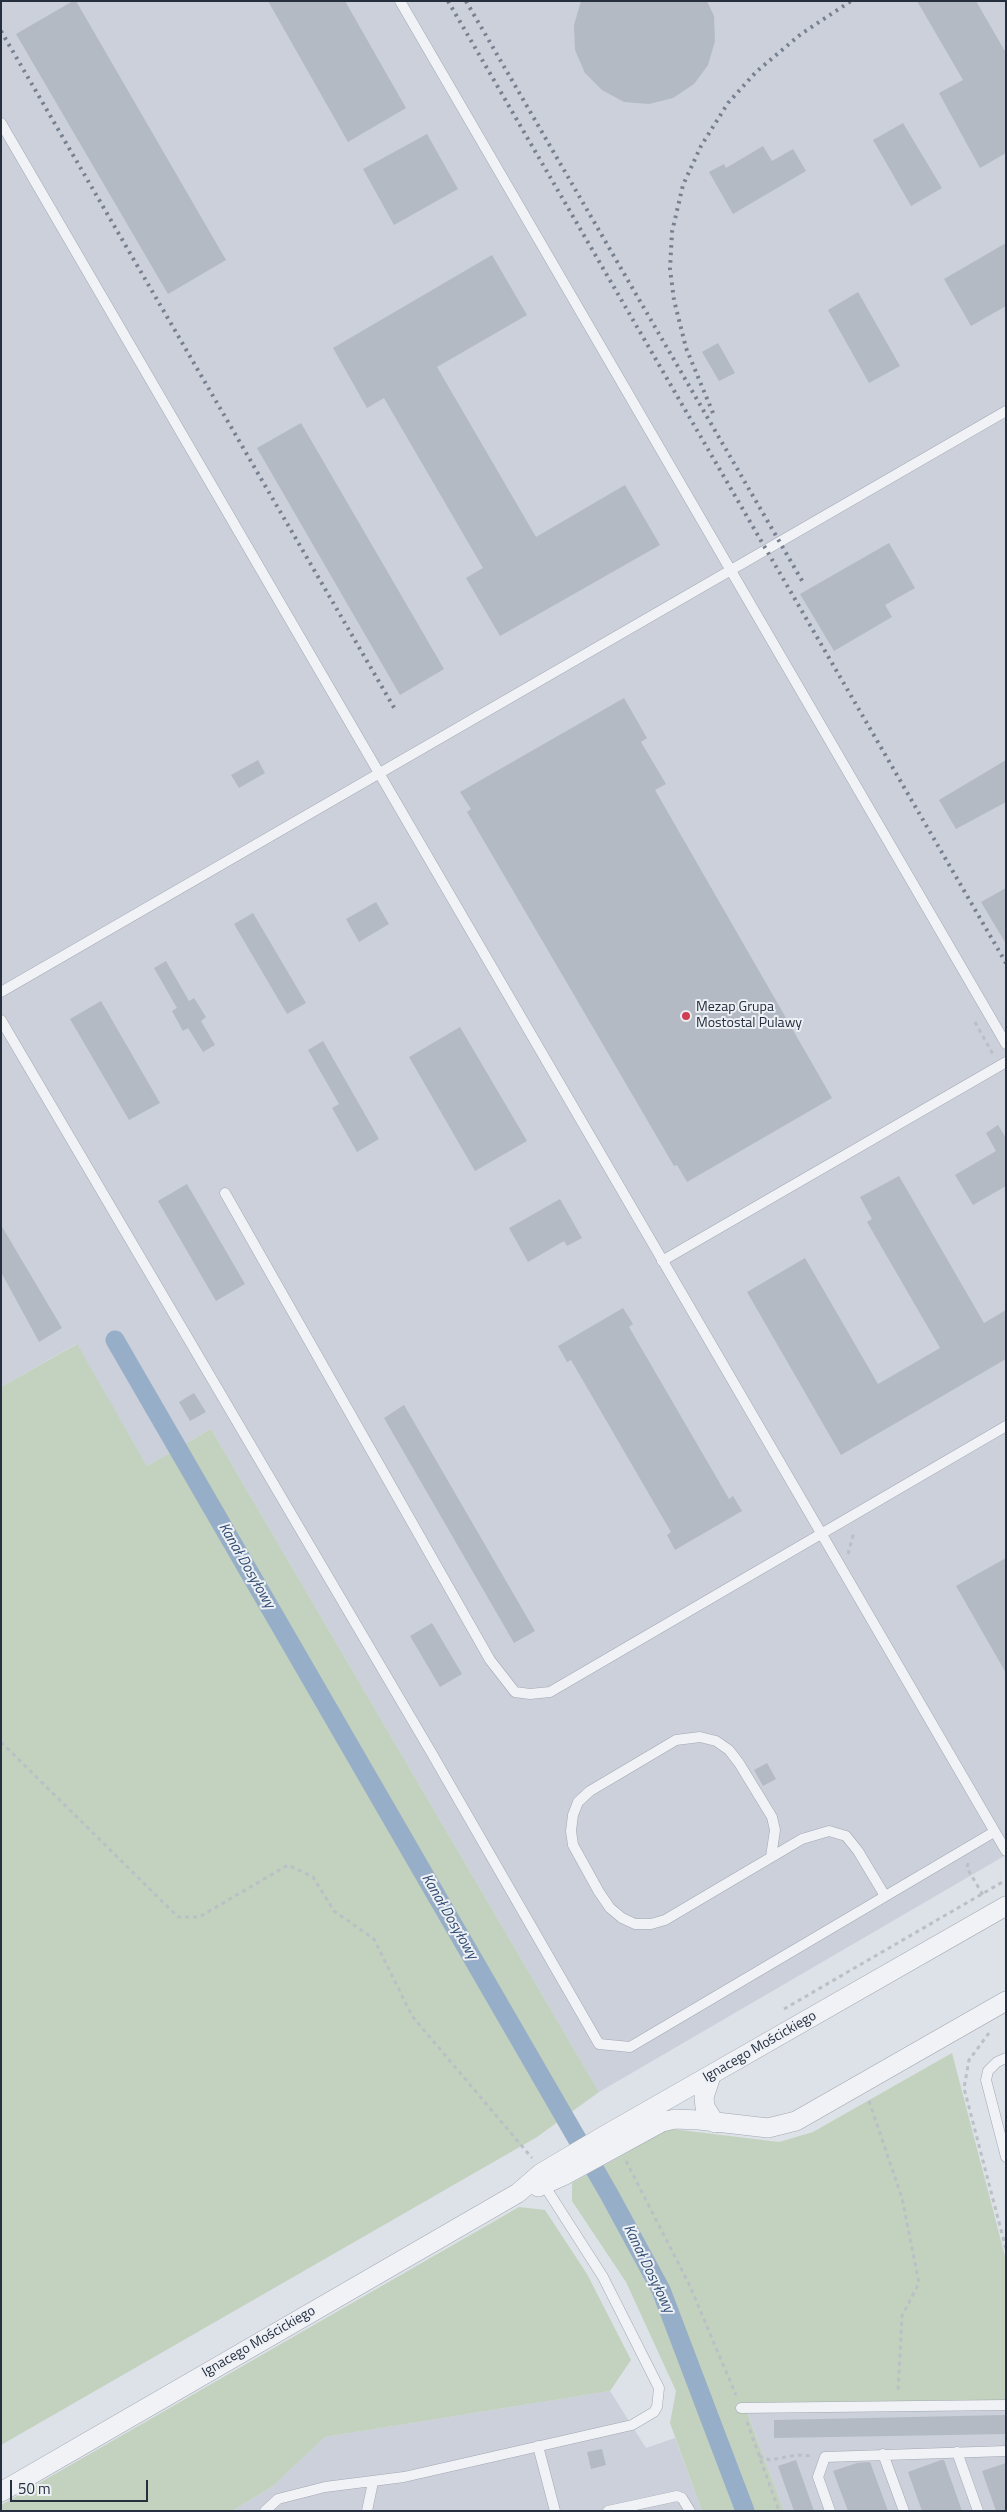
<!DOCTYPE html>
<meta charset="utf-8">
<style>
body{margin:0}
#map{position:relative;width:1007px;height:2512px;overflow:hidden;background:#dde1e8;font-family:"Titillium Web",sans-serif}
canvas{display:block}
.frame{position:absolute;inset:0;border:2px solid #262f3e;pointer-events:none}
.scale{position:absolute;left:10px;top:2480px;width:138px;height:22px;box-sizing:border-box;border:2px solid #262f3e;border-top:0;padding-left:6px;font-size:15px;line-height:18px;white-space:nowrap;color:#262f3e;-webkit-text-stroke:4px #edf0f5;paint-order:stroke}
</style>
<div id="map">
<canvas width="1007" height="2512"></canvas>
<div class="frame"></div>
<div class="scale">50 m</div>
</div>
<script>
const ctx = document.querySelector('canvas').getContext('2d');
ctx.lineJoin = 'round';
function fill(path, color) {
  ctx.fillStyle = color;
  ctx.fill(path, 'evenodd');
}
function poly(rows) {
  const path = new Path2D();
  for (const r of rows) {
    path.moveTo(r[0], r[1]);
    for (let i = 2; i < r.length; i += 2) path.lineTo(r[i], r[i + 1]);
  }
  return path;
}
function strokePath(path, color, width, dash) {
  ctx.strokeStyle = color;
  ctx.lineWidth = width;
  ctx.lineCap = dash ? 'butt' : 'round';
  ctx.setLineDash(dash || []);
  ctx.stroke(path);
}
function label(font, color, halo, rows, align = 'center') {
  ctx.font = font + ' "Titillium Web",sans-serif';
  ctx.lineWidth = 4;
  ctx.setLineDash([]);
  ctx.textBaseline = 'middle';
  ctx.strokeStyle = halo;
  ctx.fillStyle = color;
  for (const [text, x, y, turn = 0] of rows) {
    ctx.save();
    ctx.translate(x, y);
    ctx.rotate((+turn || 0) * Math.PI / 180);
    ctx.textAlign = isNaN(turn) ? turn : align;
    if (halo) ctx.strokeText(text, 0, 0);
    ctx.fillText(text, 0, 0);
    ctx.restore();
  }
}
fill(poly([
 [1,1,1006,1,1006,1855,599,2092,211,1429,147,1466,76,1344,1,1387],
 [610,2391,646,2448,675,2438,702,2511,232,2511,273,2486,325,2437],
 [1006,2400,1006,2511,784,2511,744,2403]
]), '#cbd0da');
fill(poly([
 [77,1344,147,1466,211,1429,599,2092,537,2137,1,2445,1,1387],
 [952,2053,1006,2260,1006,2400,744,2404,784,2511,702,2511,670,2423,676,2391,626,2282,572,2201,572,2183,628,2152,646,2136,672,2129,779,2142,813,2132],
 [519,2207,545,2210,587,2274,631,2360,610,2391,325,2437,273,2486,232,2511,1,2511,1,2505]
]), '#c3d2be');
strokePath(poly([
 [115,1340,609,2194,661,2290,745,2511]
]), '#97aec9', 19);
fill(poly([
 [73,1,76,1,226,260,168,294,16,34],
 [268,1,345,1,406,108,348,142],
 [581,1,707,1,714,16,715,41,708,65,694,84,673,98,649,104,624,102,602,90,585,73,575,50,574,25],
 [917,1,976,1,1006,53,1006,153,980,168,939,93,963,80],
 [903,123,942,188,911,206,873,140],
 [427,134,458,189,394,225,363,169],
 [763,146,772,161,793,149,806,171,733,214,709,172,724,164,726,168],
 [1006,243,1006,306,971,326,944,279],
 [492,255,527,315,437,367,536,537,625,485,660,545,500,636,466,578,483,568,384,398,367,408,333,348],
 [858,292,900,366,869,383,828,310],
 [718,343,735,373,719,381,702,352],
 [301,423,444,669,400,695,257,448],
 [889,543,915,588,885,605,892,617,834,651,800,594],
 [624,698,647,738,641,742,666,784,655,790,832,1098,687,1182,677,1165,674,1166,467,812,471,809,460,792],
 [258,760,265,773,239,788,231,775],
 [1006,760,1006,802,956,829,939,800],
 [1006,888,1006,944,981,902],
 [376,902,389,924,359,942,346,919],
 [253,913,306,1003,287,1014,234,924],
 [166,961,189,1001,194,998,206,1017,201,1021,215,1045,203,1052,188,1028,183,1031,172,1011,177,1008,154,968],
 [101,1001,160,1103,129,1120,70,1019],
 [460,1027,527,1141,475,1171,409,1057],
 [323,1041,379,1139,357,1152,332,1108,339,1104,308,1050],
 [998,1125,1006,1138,1006,1186,973,1205,955,1175,996,1151,986,1133],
 [899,1176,984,1323,1006,1310,1006,1359,841,1455,747,1292,805,1258,878,1384,940,1348,867,1222,872,1219,860,1197],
 [187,1184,245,1284,216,1301,158,1201],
 [560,1199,582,1238,567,1246,564,1241,528,1262,509,1228],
 [1,1225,62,1328,39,1342,1,1272],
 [623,1308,633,1324,629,1327,729,1499,733,1496,742,1511,675,1550,667,1535,671,1532,571,1360,567,1362,558,1346],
 [194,1393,206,1412,190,1421,179,1402],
 [404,1405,535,1631,514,1643,384,1418],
 [1006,1558,1006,1673,956,1586],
 [432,1623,462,1674,440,1687,410,1636],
 [767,1763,776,1779,763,1786,754,1770],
 [1006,2415,1006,2434,774,2438,774,2420],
 [602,2449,606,2465,591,2469,587,2452],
 [796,2460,814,2511,794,2511,778,2466],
 [941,2460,944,2460,962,2511,922,2511,908,2472],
 [870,2462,888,2511,848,2511,833,2471,857,2463],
 [1006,2463,1006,2511,996,2511,982,2471]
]), '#b4bac4');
const lane = poly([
 [400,1,1006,1044],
 [1,123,1006,1851],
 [1,992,1006,411],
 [1,1020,431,1752,599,2044,630,2047,994,1832],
 [225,1193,490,1660,515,1692,530,1694,550,1692,1006,1426],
 [662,1261,1006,1062],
 [771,1857,775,1830,772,1817,739,1763,729,1750,716,1741,700,1737,676,1740,590,1791,578,1802,573,1815,571,1831,573,1845,599,1892,610,1908,622,1918,635,1924,651,1924,665,1920,802,1839,829,1831,846,1836,858,1851,885,1896],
 [1006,2058,997,2062,988,2071,986,2080,1006,2157],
 [741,2408,1006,2405],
 [538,2446,555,2511],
 [957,2452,978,2511],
 [883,2454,904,2511],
 [265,2511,278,2499,325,2487,404,2477,632,2425,654,2412,657,2407,659,2388,603,2277,544,2185],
 [367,2511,373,2482],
 [608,2511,677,2496,682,2498,690,2511],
 [830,2511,818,2477,825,2457,1006,2451]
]);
const street = poly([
 [711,2076,704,2097,705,2107,715,2123],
 [538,2187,565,2175,662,2122,675,2119,699,2120,768,2128,796,2121,1006,2001],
 [1,2492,518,2193,541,2173,607,2134,1006,1906]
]);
strokePath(lane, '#a2a8b2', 11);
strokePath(street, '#a2a8b2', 20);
strokePath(poly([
 [975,1022,994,1056],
 [848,1554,854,1532],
 [1,1742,178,1917,199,1917,288,1865,313,1877,334,1911,374,1939,412,2016,532,2158],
 [968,1863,967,1868,983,1895],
 [784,2009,1006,1880],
 [989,2033,969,2060,964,2088,1006,2249],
 [869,2101,902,2198,919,2283,902,2316,898,2393],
 [626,2161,689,2284,736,2395],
 [747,2422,779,2511],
 [759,2456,770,2460,796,2455,812,2456]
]), '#bbbfc6', 3, [4, 4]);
strokePath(lane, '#f0f2f6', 10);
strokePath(street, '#f0f2f6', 19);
strokePath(poly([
 [448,1,1006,963],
 [466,1,804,584],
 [1,31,396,711],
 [713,413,686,348,674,300,670,269,672,232,683,185,701,146,728,103,756,72,801,34,851,1]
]), '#768091', 4, [2.5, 5]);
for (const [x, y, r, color] of [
 [686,1016,5,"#d13e51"]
]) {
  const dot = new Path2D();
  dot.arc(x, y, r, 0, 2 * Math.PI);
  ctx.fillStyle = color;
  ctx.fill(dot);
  strokePath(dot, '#edf0f5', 2);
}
label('14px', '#262f3e', '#edf0f5', [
 ["Mezap Grupa",696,1008],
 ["Mostostal Pulawy",696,1024]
], 'left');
label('14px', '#262f3e', '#edf0f5', [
 ["Ignacego Mościckiego",760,2047,-30],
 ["Ignacego Mościckiego",259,2342,-30]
]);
label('italic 15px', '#304c73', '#edf0f5', [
 ["Kanał Dosyłowy",246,1566,60],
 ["Kanał Dosyłowy",449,1917,60],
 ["Kanał Dosyłowy",648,2269,64]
]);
</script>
